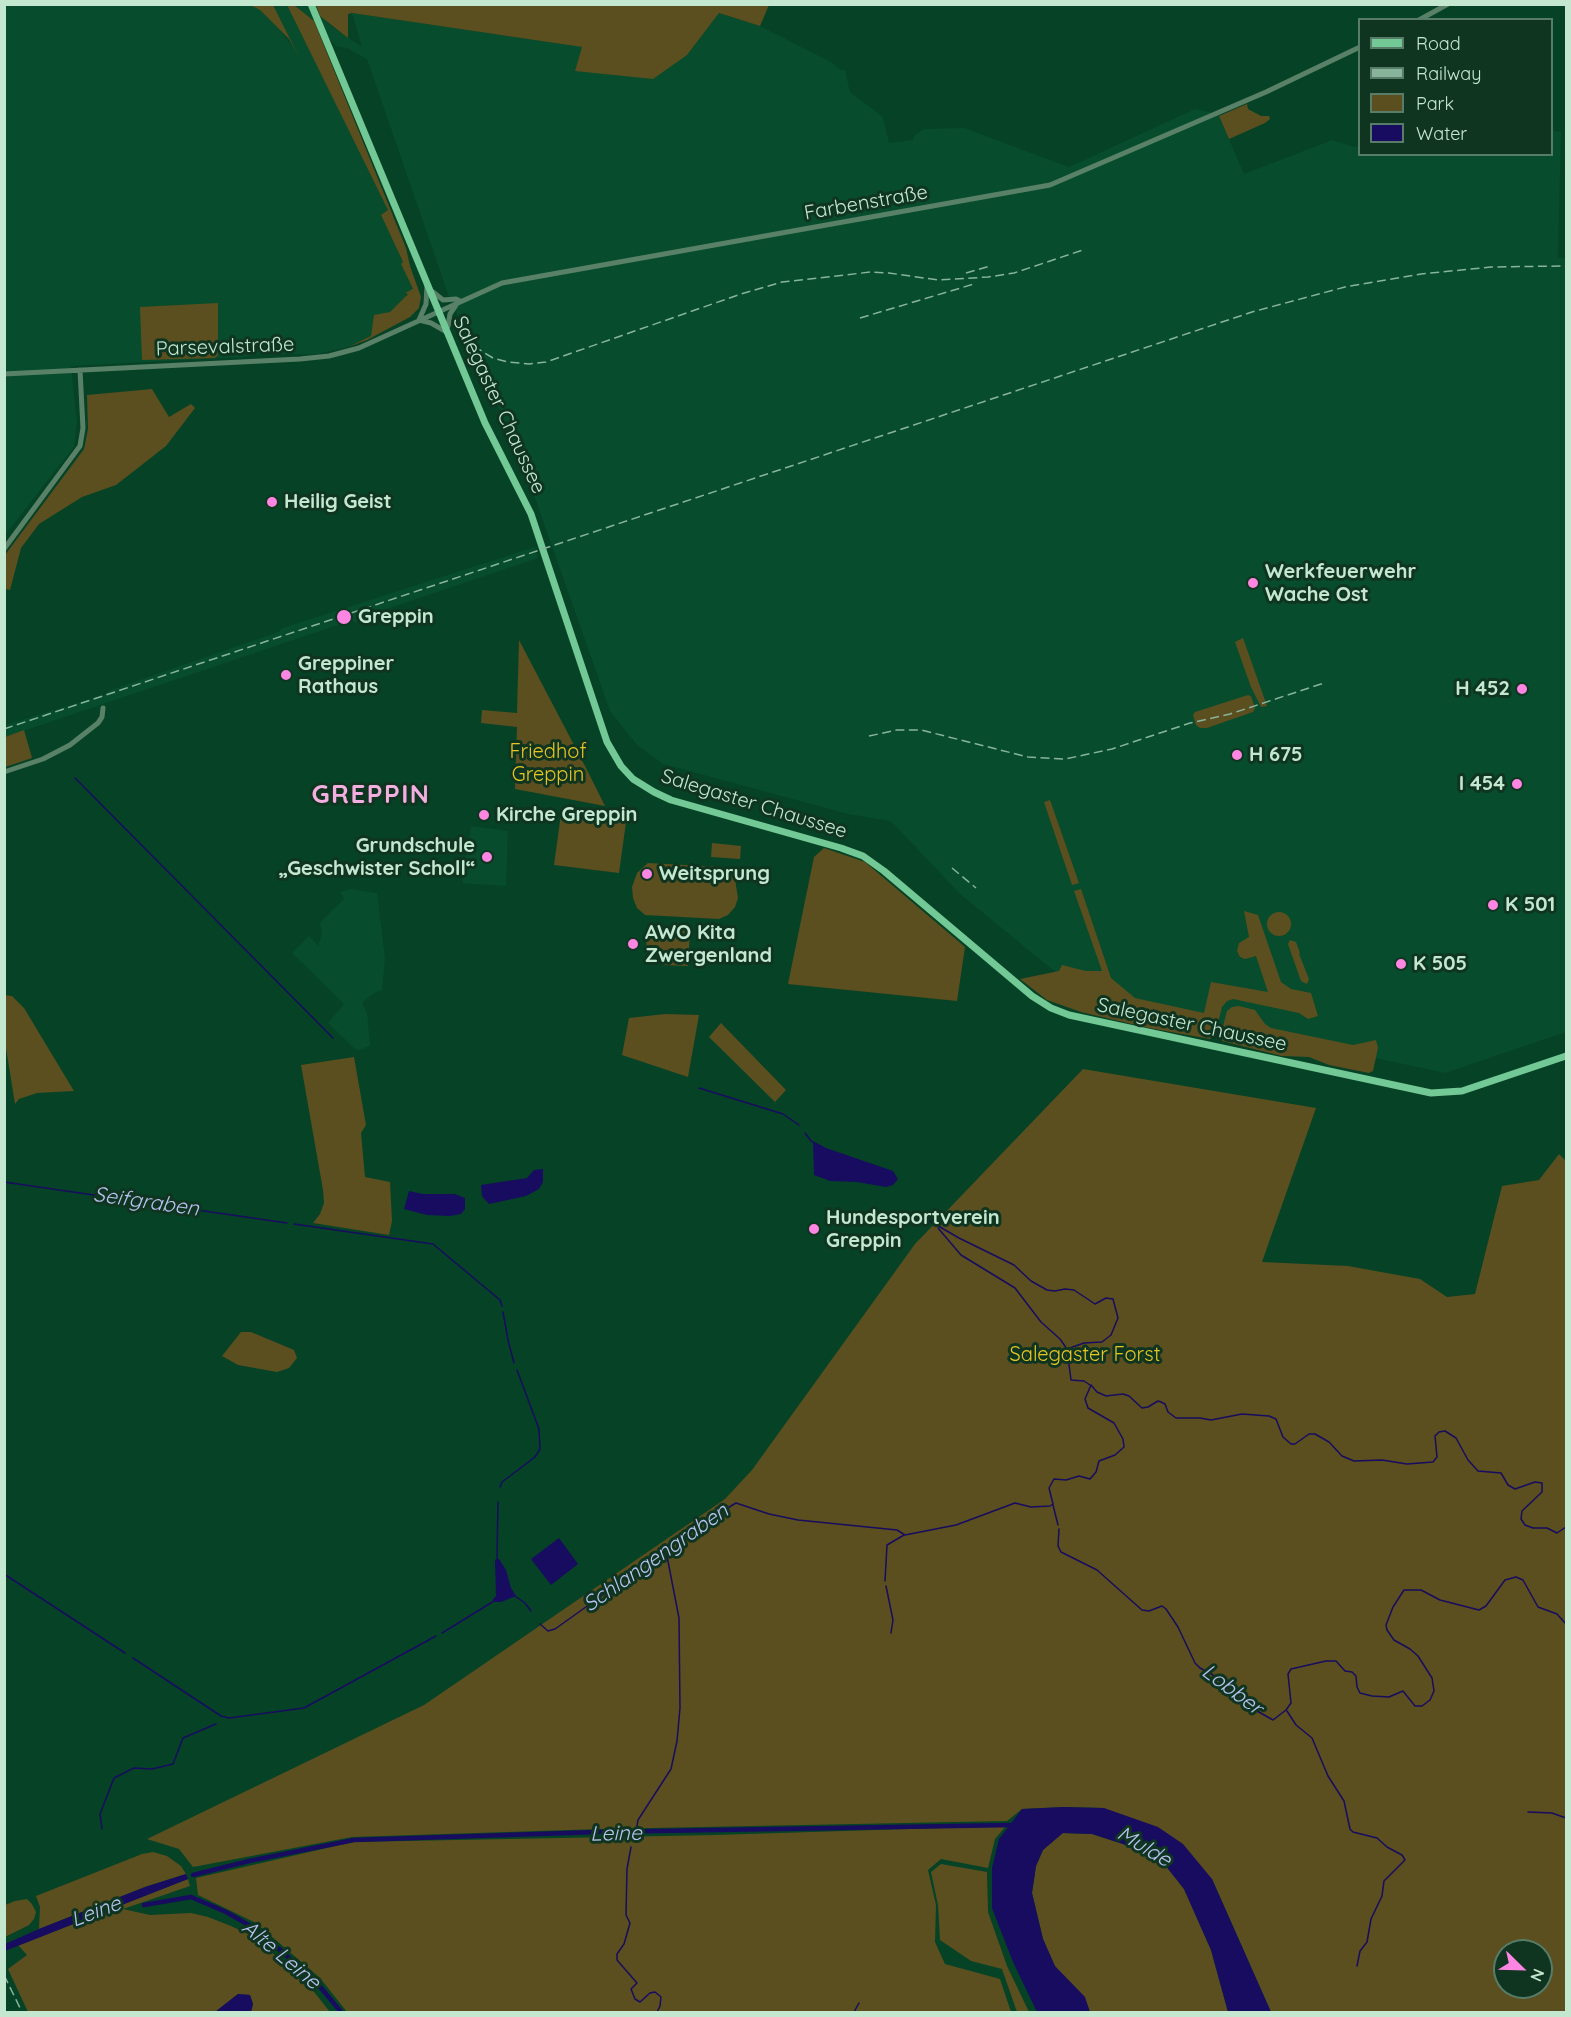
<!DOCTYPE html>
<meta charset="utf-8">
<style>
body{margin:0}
#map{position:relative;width:1571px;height:2017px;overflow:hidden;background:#064226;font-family:Quicksand,sans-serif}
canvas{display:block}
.frame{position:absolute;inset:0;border:6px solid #c4e7d0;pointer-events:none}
.legend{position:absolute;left:1358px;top:18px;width:195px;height:138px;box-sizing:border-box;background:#0f3521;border:2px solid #577c67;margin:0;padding:8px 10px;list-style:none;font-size:18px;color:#c4e7d0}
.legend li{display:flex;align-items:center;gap:12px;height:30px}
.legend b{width:30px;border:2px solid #577c67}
.north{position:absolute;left:1493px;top:1939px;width:60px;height:60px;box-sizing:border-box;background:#0f3521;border:2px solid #577c67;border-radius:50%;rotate:113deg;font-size:16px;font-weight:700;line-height:24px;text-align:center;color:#c4e7d0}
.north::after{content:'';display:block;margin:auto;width:21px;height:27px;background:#fd86e2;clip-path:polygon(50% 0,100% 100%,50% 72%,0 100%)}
</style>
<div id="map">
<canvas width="1571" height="2017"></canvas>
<div class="frame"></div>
<ul class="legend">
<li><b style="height:8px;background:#72c995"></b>Road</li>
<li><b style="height:8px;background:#89b49c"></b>Railway</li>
<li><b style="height:16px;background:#5b4f1f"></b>Park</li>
<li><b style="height:16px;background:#170c5f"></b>Water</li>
</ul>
<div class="north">N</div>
</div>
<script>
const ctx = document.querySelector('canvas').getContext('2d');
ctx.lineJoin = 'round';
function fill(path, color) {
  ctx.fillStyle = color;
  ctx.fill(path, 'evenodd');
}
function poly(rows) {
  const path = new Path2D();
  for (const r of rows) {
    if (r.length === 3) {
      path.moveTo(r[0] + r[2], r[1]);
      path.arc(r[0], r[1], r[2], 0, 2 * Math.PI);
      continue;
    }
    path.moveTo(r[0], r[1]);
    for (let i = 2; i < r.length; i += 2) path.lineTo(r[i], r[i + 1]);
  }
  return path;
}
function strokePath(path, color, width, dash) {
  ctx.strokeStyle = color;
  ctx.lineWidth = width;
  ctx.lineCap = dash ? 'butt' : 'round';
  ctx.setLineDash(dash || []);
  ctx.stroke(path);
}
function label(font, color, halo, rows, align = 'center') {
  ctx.font = font + ' Quicksand,sans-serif';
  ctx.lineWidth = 6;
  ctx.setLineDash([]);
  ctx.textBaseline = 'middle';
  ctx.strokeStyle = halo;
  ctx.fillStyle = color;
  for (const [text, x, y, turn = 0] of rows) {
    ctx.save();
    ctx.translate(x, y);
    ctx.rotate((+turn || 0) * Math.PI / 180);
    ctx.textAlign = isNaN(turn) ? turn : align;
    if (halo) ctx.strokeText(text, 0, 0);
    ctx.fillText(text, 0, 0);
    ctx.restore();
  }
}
fill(poly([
 [5,5,250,5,260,10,279,29,293,47,273,5,287,5,389,211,381,215,403,263,401,264,413,290,405,293,406,296,390,312,371,336,348,347,318,354,262,354,242,357,71,366,77,422,74,447,5,535],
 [294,5,307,5,334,28,362,47,352,13,582,47,575,71,687,55,719,13,760,26,831,62,840,70,845,70,850,92,883,117,889,143,913,140,915,135,924,129,964,128,1069,167,1195,109,1218,114,1244,174,1332,140,1354,147,1359,146,1360,154,1552,154,1552,130,1561,132,1558,258,1566,258,1566,1032,1445,1073,1132,1006,1080,992,960,894,891,821,848,814,663,764,637,745,610,711,521,458,448,294,367,59,347,48,336,46,314,21],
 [535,547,538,558,387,609,382,617,355,623,353,620,5,737,5,725,94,698,106,694,108,691,278,632,283,628],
 [471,826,508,831,506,886,462,883],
 [351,889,377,893,385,959,382,990,374,993,362,1003,367,1013,370,1046,359,1050,355,1049,328,1023,344,1004,292,953,309,936,318,946,322,933,320,923,344,899,340,892]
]), '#074c2c');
fill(poly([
 [250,5,273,5,299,57,289,39,260,10],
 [287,5,294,5,314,21,406,248,410,266,421,297,419,308,410,317,367,340,348,347,371,336,374,315,390,312,408,294,405,293,413,289,401,264,403,262,381,215,388,210],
 [316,5,769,5,760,26,719,13,687,55,653,79,575,71,582,47,352,13,348,14,348,38,320,16],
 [1247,104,1248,109,1261,116,1269,116,1270,119,1265,123,1229,139,1219,116],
 [218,303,218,355,215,358,142,360,140,307],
 [152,389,169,417,191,404,195,408,166,446,116,485,82,497,39,524,21,548,10,590,5,589,5,555,84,449,88,429,87,395],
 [1243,638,1267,706,1261,707,1251,687,1235,642],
 [519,640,585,766,605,806,515,789,517,727,481,723,482,710,517,713],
 [1248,695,1251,696,1255,708,1253,712,1207,728,1200,728,1196,725,1193,715,1195,712],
 [24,730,32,758,5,767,5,737],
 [1050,800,1079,883,1072,885,1044,802],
 [561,814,626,822,619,873,554,865],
 [712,843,741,846,740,859,711,857],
 [824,848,865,862,965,947,957,1001,788,984,814,857],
 [648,863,722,867,731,872,735,879,738,898,735,907,728,915,719,919,645,915,637,908,633,898,632,887,637,873],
 [1081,889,1111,978,1135,998,1204,1013,1211,982,1268,992,1256,956,1245,959,1240,957,1237,951,1239,943,1249,937,1244,911,1258,915,1281,982,1291,989,1311,993,1318,1016,1308,1019,1299,1013,1233,999,1227,1001,1222,1007,1215,1034,1210,1039,1149,1028,1081,1012,1047,1000,1020,979,1059,971,1062,965,1086,971,1102,971,1074,891],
 [1279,924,12],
 [647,928,690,929,688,966,661,965,661,954,646,953],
 [1290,940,1296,942,1300,953,1299,954,1309,979,1307,984,1301,981,1288,944],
 [4,995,12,996,24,1008,74,1091,37,1093,19,1099,15,1104,5,1042],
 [1239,1006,1255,1010,1265,1024,1271,1028,1353,1045,1376,1040,1378,1048,1373,1071,1369,1073,1329,1065,1309,1057,1282,1056,1222,1041,1221,1034,1227,1011,1232,1007],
 [665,1014,699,1015,688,1077,622,1055,629,1018],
 [721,1023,786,1090,775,1102,709,1037],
 [354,1057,366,1125,361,1133,365,1177,390,1182,392,1221,389,1235,313,1223,320,1214,324,1203,323,1190,301,1065],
 [1083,1069,1316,1108,1262,1262,1348,1266,1420,1279,1447,1297,1475,1294,1502,1186,1539,1180,1559,1154,1566,1161,1566,2012,1271,2012,1212,1879,1104,1808,1064,1807,1022,1809,1007,1821,601,1829,352,1837,193,1867,179,1849,147,1839,424,1705,725,1499,752,1470,915,1244],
 [1505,1951,1541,1951,1541,1987,1505,1987],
 [241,1332,251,1332,294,1350,297,1358,289,1368,277,1372,238,1365,222,1356],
 [1006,1826,995,1839,988,1868,941,1859,928,1870,936,1905,935,1942,945,1964,1000,1979,1011,2012,347,2012,320,1978,256,1923,198,1895,196,1878,353,1842,715,1835],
 [1062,1833,1092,1834,1123,1844,1165,1865,1184,1889,1211,1950,1228,2012,1090,2012,1084,1997,1055,1967,1043,1939,1032,1893,1036,1866,1043,1850],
 [153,1852,167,1856,181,1866,186,1874,145,1887,39,1929,40,1907,36,1896,142,1854],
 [941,1864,987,1872,988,1912,1007,1966,1029,2012,1017,2012,1002,1969,971,1961,940,1940,938,1905,931,1872],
 [188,1879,190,1886,123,1909,150,1915,191,1913,208,1917,231,1926,248,1934,276,1956,311,1988,330,2012,251,2012,253,2004,250,1995,238,1994,215,2012,28,2012,8,1969,27,1955,18,1945],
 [27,1899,32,1904,36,1912,34,1919,29,1925,5,1937,5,1905,15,1901]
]), '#5b4f1f');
fill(poly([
 [813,1141,826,1148,893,1171,898,1179,893,1185,886,1187,857,1182,830,1181,814,1175],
 [543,1169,543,1182,539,1189,526,1196,489,1204,482,1196,481,1185,527,1178,534,1170],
 [409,1191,423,1194,455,1194,465,1198,465,1209,461,1214,450,1216,427,1215,404,1209],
 [559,1538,578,1564,551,1585,531,1559],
 [497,1558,499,1559,506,1570,511,1588,516,1596,501,1602,494,1602,493,1599,496,1596,495,1560],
 [1064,1807,1104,1808,1158,1827,1183,1844,1212,1879,1271,2012,1228,2012,1211,1950,1184,1889,1165,1865,1123,1844,1092,1834,1063,1833,1043,1850,1036,1866,1032,1893,1043,1939,1055,1966,1085,1997,1090,2012,1037,2012,1013,1962,992,1908,992,1868,999,1839,1022,1809],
 [186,1874,188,1879,5,1951,5,1944,39,1929,145,1887],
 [238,1994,250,1995,253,2004,251,2012,215,2012]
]), '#170c5f');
strokePath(poly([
 [75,778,333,1038],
 [699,1088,783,1114,799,1125],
 [805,1133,812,1142],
 [4,1182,287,1223],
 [928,1220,959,1238,1014,1265,1031,1281,1047,1290,1055,1291,1065,1289,1074,1290,1095,1304,1106,1298,1113,1299,1118,1318,1111,1335,1102,1342,1084,1343,1067,1349,1071,1380,1084,1381,1090,1385],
 [294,1224,433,1244,500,1300,502,1306],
 [938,1228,961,1255,1015,1288,1041,1322,1060,1339,1067,1349],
 [503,1312,508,1340,514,1363],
 [500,1487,502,1482,535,1457,540,1449,539,1429,517,1370],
 [1053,1505,1058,1525],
 [1059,1529,1058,1546,1061,1552,1097,1570,1142,1610,1149,1611,1162,1606,1166,1609,1178,1627,1195,1663,1200,1668,1213,1675,1250,1707,1273,1720,1286,1710,1291,1703,1288,1674,1291,1669,1326,1661,1336,1661,1345,1671,1352,1672,1356,1676,1357,1687,1360,1693,1372,1696,1389,1697,1403,1691,1415,1706,1422,1706,1430,1700,1434,1691,1432,1678,1418,1656,1410,1649,1394,1640,1387,1630,1386,1625,1393,1607,1404,1590,1421,1590,1440,1600,1479,1610,1486,1606,1505,1580,1516,1577,1523,1580,1538,1607,1557,1614,1566,1624],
 [497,1558,498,1502],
 [4,1574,125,1653],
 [885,1581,887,1545,904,1535],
 [886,1586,893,1620,891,1633],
 [515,1596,525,1603,531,1611],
 [540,1624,548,1631,555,1629,711,1518,736,1503,769,1514,798,1520,897,1530,905,1535,956,1525,1015,1503,1031,1507,1050,1506,1053,1504,1049,1488,1054,1479,1066,1480,1079,1476,1090,1479,1096,1472,1099,1461,1115,1455,1124,1447,1123,1439,1114,1423,1088,1408,1085,1399,1091,1385,1097,1392,1106,1396,1123,1394,1129,1396,1142,1408,1148,1407,1158,1401,1161,1402,1165,1404,1168,1412,1176,1418,1200,1418,1211,1420,1242,1414,1269,1416,1276,1419,1283,1437,1291,1444,1295,1444,1309,1434,1315,1434,1329,1442,1342,1456,1354,1461,1382,1460,1407,1464,1433,1462,1437,1457,1435,1436,1439,1432,1445,1431,1456,1438,1468,1460,1478,1471,1501,1473,1508,1485,1515,1489,1535,1482,1542,1483,1542,1492,1522,1511,1521,1519,1525,1525,1533,1528,1547,1528,1557,1533,1566,1527],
 [442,1633,494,1601],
 [133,1658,221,1716,229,1718,304,1708,436,1636],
 [1287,1711,1296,1725,1312,1738,1328,1776,1344,1801,1350,1829,1353,1832,1377,1838,1387,1847,1402,1855,1405,1860,1384,1881,1382,1896,1371,1919,1367,1942,1360,1951,1357,1966],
 [1528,1812,1552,1813,1566,1818],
 [102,1829,100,1814,114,1778,134,1768,152,1769,173,1764,183,1738,216,1724],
 [636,1832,638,1820,671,1769,677,1741,680,1708,679,1618,666,1551],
 [631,1847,627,1869,626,1915,630,1923,624,1944,617,1954,617,1960,637,1983,631,1989,635,1999,640,2002,650,1993,655,1992,661,1997,660,2006,657,2012],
 [854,2012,859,2003]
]), '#170c5f', 1.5);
strokePath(poly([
 [193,1875,249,1861,354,1840,599,1832,1014,1825],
 [144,1905,191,1897,226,1912,254,1928,279,1949,317,1983,341,2012]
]), '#170c5f', 4.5);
strokePath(poly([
 [1419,20,1448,4],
 [433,292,443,300,456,299,460,301],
 [419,320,431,323,445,331,448,326,450,314,456,305],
 [419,320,426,304,427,286],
 [4,374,300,359,329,356,359,348,502,283,1050,185,1266,92,1360,47],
 [4,549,80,446,83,428,80,370],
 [4,772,43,759,70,745,98,723,102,717,103,708]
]), '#588167', 5);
strokePath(poly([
 [311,4,485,423,531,514,607,742,621,766,633,779,654,792,671,800,841,848,863,856,884,871,1032,996,1051,1008,1069,1015,1431,1093,1462,1091,1566,1056]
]), '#72c995', 7);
strokePath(poly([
 [966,273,990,266],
 [860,318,974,284],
 [457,325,475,347,493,358,508,362,529,364,546,362,741,294,782,282,871,272,889,273,938,280,988,277,1014,273,1083,250],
 [4,729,1252,312,1345,287,1421,274,1491,267,1566,266],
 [869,736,897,730,921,730,1028,757,1065,759,1112,749,1190,723,1230,714,1324,683],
 [952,868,976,888],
 [4,1975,22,2012]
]), '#89b49c', 1.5, [9, 4.5]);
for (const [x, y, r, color] of [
 [272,502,6,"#fd86e2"],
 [1253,583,6,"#fd86e2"],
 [344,617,8,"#fd86e2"],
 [286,675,6,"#fd86e2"],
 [1522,689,6,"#fd86e2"],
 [1237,755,6,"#fd86e2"],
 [1517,784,6,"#fd86e2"],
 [484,815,6,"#fd86e2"],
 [487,857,6,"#fd86e2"],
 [647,874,6,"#fd86e2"],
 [1493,905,6,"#fd86e2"],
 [633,944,6,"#fd86e2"],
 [1401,964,6,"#fd86e2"],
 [814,1229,6,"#fd86e2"]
]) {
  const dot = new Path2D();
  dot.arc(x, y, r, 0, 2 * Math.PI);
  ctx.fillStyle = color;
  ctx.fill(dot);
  strokePath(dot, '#0f3521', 2);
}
label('20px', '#c4e7d0', '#0f3521', [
 ["Farbenstraße",866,203,-10],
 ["Parsevalstraße",225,347,-2],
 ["Salegaster Chaussee",499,405,65],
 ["Salegaster Chaussee",754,804,17],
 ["Salegaster Chaussee",1192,1025,12]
]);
label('bold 20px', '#c4e7d0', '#0f3521', [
 ["Heilig Geist",284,502],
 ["Werkfeuerwehr",1265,572],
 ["Wache Ost",1265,595],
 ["Greppin",358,617],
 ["Greppiner",298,664],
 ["Rathaus",298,687],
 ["H 452",1510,689,"right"],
 ["H 675",1249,755],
 ["I 454",1505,784,"right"],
 ["Kirche Greppin",496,815],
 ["Grundschule",475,846,"right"],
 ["„Geschwister Scholl“",475,869,"right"],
 ["Weitsprung",659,874],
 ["K 501",1505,905],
 ["AWO Kita",645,933],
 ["Zwergenland",645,956],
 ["K 505",1413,964],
 ["Hundesportverein",826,1218],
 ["Greppin",826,1241]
], 'left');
label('20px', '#e7c622', '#0f3521', [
 ["Friedhof",548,752],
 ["Greppin",548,775],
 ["Salegaster Forst",1085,1355]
]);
label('italic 21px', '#bac3f1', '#0f3521', [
 ["Seifgraben",146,1202,8],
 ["Schlangengraben",656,1558,-35],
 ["Lobber",1232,1690,37],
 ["Leine",616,1834,-1],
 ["Mulde",1144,1847,31],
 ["Leine",96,1912,-21],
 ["Alte Leine",281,1955,40]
]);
ctx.letterSpacing = '1.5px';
label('bold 26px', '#f2afe0', '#0f3521', [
 ["GREPPIN",371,795]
]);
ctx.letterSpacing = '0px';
</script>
